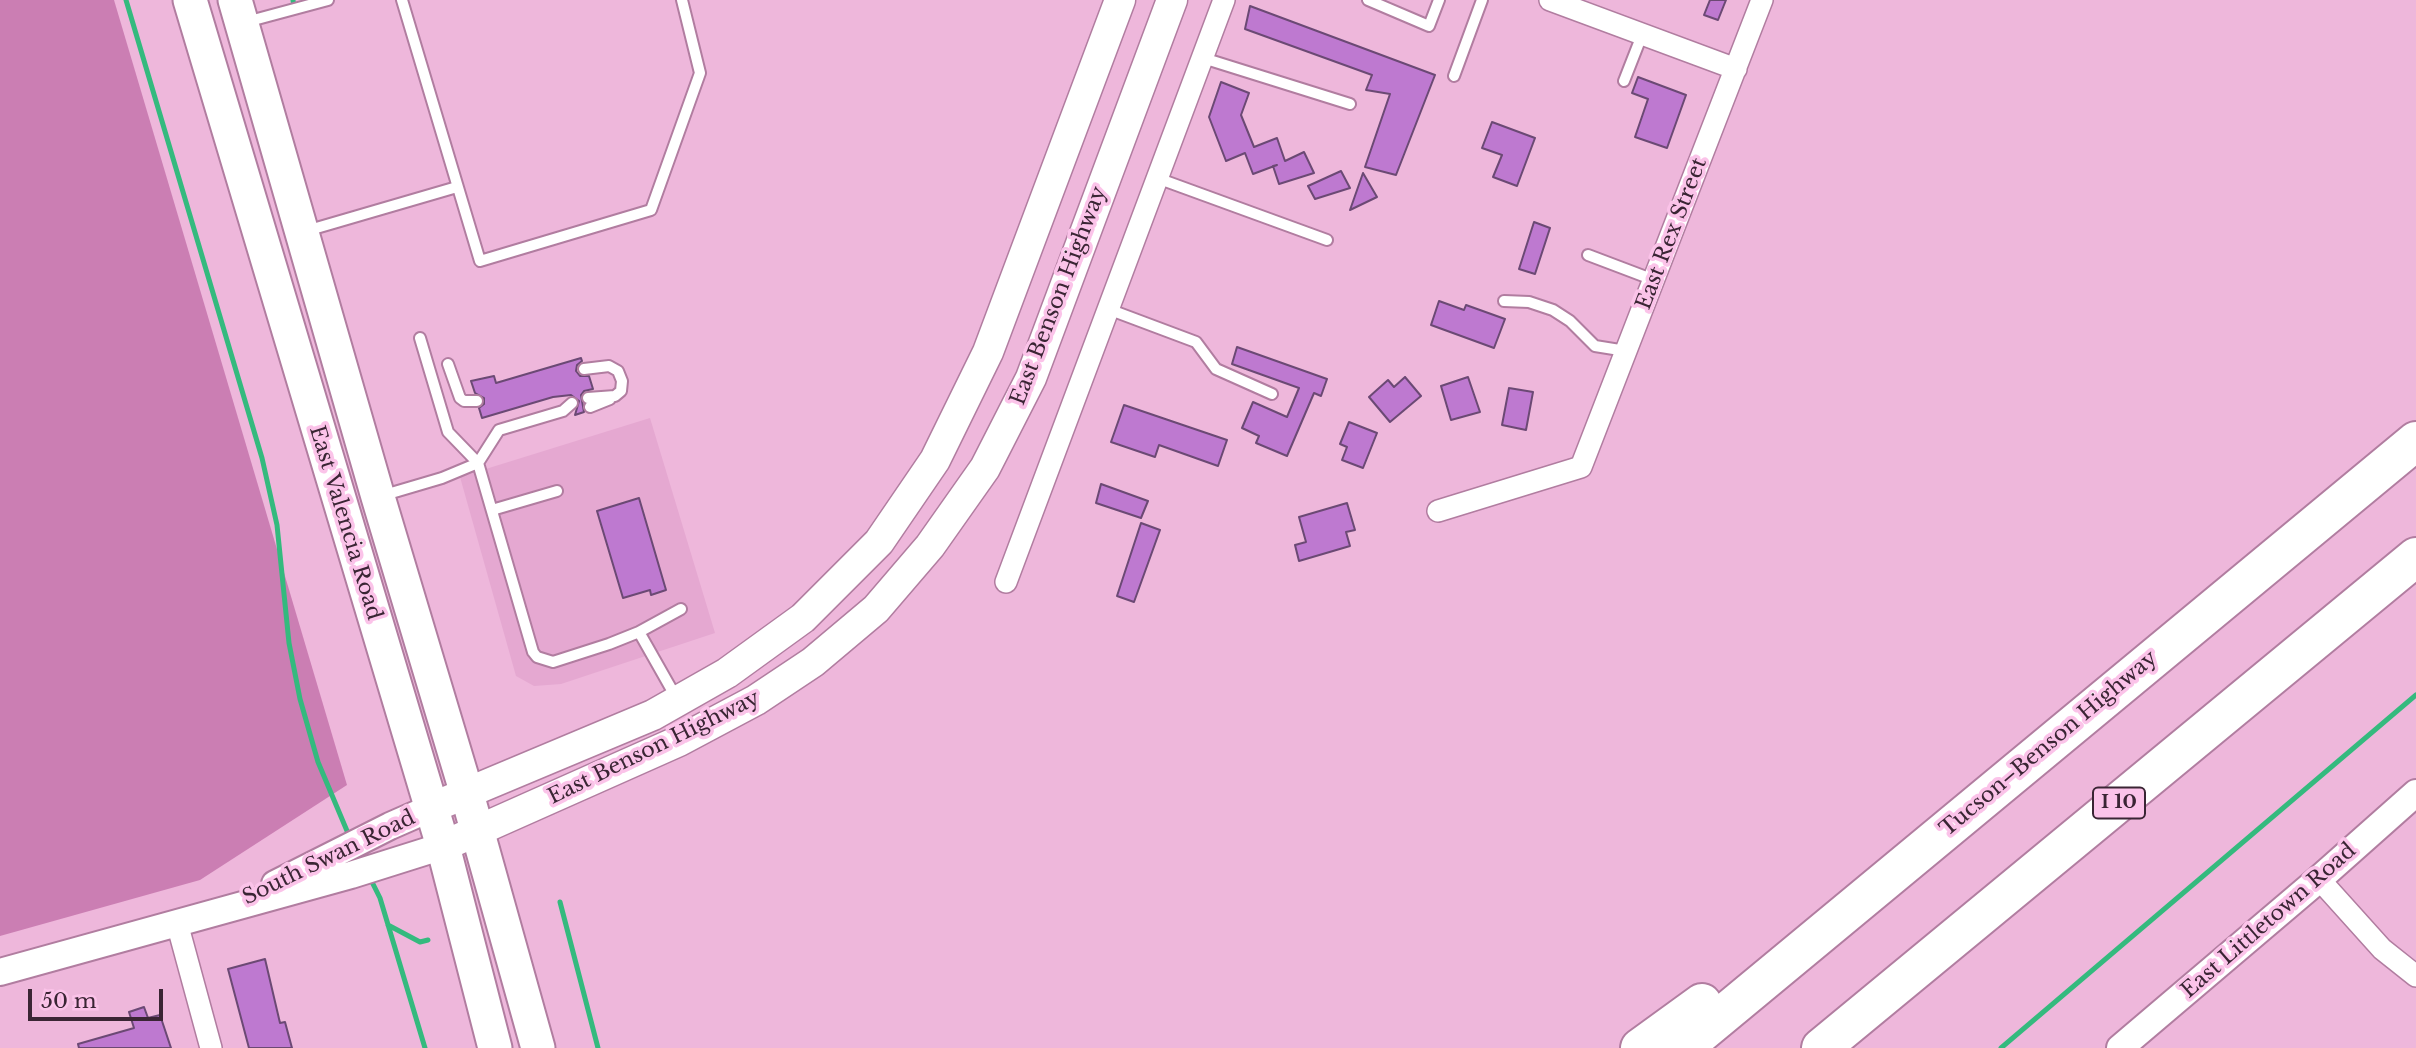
<!DOCTYPE html>
<meta charset="utf-8">
<style>
body{margin:0}
#map{position:relative;width:2416px;height:1048px;overflow:hidden;background:#eeb7db;font-family:"Libre Baskerville",serif}
canvas{display:block}
.scale{position:absolute;left:28px;top:989px;width:135px;height:32px;box-sizing:border-box;border:4px solid #3a2534;border-top:0;padding-left:9px;font-size:21px;line-height:24px;white-space:nowrap;color:#3a2534;-webkit-text-stroke:5px #fbc3e9;paint-order:stroke}
</style>
<div id="map">
<canvas width="2416" height="1048"></canvas>
<div class="scale">50 m</div>
</div>
<script>
const ctx = document.querySelector('canvas').getContext('2d');
ctx.lineJoin = 'round';
function fill(path, color) {
  ctx.fillStyle = color;
  ctx.fill(path, 'evenodd');
}
function poly(rows) {
  const path = new Path2D();
  for (const r of rows) {
    path.moveTo(r[0], r[1]);
    for (let i = 2; i < r.length; i += 2) path.lineTo(r[i], r[i + 1]);
  }
  return path;
}
function strokePath(path, color, width, dash) {
  ctx.strokeStyle = color;
  ctx.lineWidth = width;
  ctx.lineCap = dash ? 'butt' : 'round';
  ctx.setLineDash(dash || []);
  ctx.stroke(path);
}
function label(font, color, halo, rows, align = 'center') {
  ctx.font = font + ' "Libre Baskerville",serif';
  ctx.lineWidth = 7;
  ctx.setLineDash([]);
  ctx.textBaseline = 'middle';
  ctx.strokeStyle = halo;
  ctx.fillStyle = color;
  for (const [text, x, y, turn = 0] of rows) {
    ctx.save();
    ctx.translate(x, y);
    ctx.rotate((+turn || 0) * Math.PI / 180);
    ctx.textAlign = isNaN(turn) ? turn : align;
    if (halo) ctx.strokeText(text, 0, 0);
    ctx.fillText(text, 0, 0);
    ctx.restore();
  }
}
fill(poly([
 [650,418,715,633,561,684,534,686,516,676,460,477]
]), '#e5a8d1');
fill(poly([
 [0,0,114,0,347,785,200,880,0,936]
]), '#cb7eb3');
strokePath(poly([
 [126,0,262,458,277,525,289,643,300,699,318,762,350,838],
 [293,0,294,7],
 [370,878,380,898,425,1048],
 [560,902,598,1048],
 [388,925,420,942,428,940],
 [2001,1048,2416,695]
]), '#34ba7e', 5);
const building = poly([
 [1710,0,1726,0,1718,20,1704,15,1710,0],
 [1250,6,1435,75,1396,175,1365,167,1390,94,1366,90,1372,75,1245,29,1250,6],
 [1638,77,1686,95,1667,148,1635,137,1648,99,1632,93,1638,77],
 [1221,82,1249,93,1241,115,1254,147,1277,138,1285,161,1304,152,1314,173,1279,184,1273,166,1277,165,1253,174,1245,153,1226,161,1209,117,1221,82],
 [1492,122,1535,138,1517,186,1493,177,1502,155,1482,148,1492,122],
 [1341,171,1350,188,1315,199,1308,186,1341,171],
 [1363,173,1377,197,1350,210,1363,173],
 [1534,222,1550,228,1535,274,1519,269,1534,222],
 [1439,301,1464,310,1466,305,1505,319,1494,348,1431,325,1439,301],
 [1237,347,1327,379,1321,396,1314,393,1287,456,1256,443,1259,436,1242,428,1253,402,1287,417,1299,388,1232,364,1237,347],
 [581,358,582,361,577,365,576,371,580,376,589,376,593,389,584,391,581,395,584,412,575,415,579,401,571,395,553,397,482,418,479,408,484,404,484,398,475,393,471,381,494,376,496,383,581,358],
 [1405,377,1421,396,1390,422,1369,397,1388,380,1394,387,1405,377],
 [1468,377,1480,412,1451,420,1441,386,1468,377],
 [1509,388,1533,392,1526,430,1502,425,1509,388],
 [1124,405,1227,440,1218,466,1159,445,1155,457,1111,442,1124,405],
 [1349,422,1377,433,1363,468,1342,460,1347,447,1340,444,1349,422],
 [1101,484,1148,501,1141,518,1096,503,1101,484],
 [639,498,666,590,651,595,650,590,623,598,597,511,639,498],
 [1347,503,1355,530,1346,532,1350,546,1299,561,1295,545,1306,542,1299,517,1347,503],
 [1141,523,1160,530,1134,602,1117,596,1141,523],
 [265,959,280,1023,285,1022,292,1048,249,1048,228,969,265,959],
 [144,1007,148,1018,160,1015,171,1048,79,1048,78,1044,134,1028,129,1012,144,1007]
]);
fill(building, '#be79d0');
strokePath(building, '#6b4974', 2);
const service = poly([
 [402,0,480,261,651,210,700,73,682,0],
 [1368,0,1429,26,1439,0],
 [246,22,328,0],
 [1203,58,1350,104],
 [1454,76,1482,0],
 [1624,81,1642,35],
 [1157,178,1327,240],
 [306,231,457,187],
 [1588,255,1654,280],
 [1504,301,1529,302,1553,310,1570,321,1595,346,1626,351],
 [1108,309,1196,342,1216,369,1272,394],
 [420,338,448,432,478,463,533,652,537,657,553,662,609,644,639,632,681,609],
 [448,364,460,398,464,401,477,401],
 [584,369,609,366,618,371,622,381,621,391,615,396,588,398],
 [590,407,610,399],
 [381,496,442,478,478,463,499,430,563,411,572,403],
 [492,510,557,491],
 [639,632,677,699]
]);
const minor = poly([
 [1550,0,1736,69],
 [1438,511,1581,467,1762,0],
 [1006,582,1224,0],
 [2319,879,2382,949,2416,976],
 [177,923,211,1048]
]);
const tertiary = poly([
 [275,884,390,826,431,808],
 [0,972,351,875,443,846],
 [2120,1048,2319,879,2416,793]
]);
const secondary = poly([
 [431,808,653,715,727,673,803,618,879,542,935,460,988,352,1120,0],
 [443,846,679,741,756,700,813,662,876,609,930,546,985,468,1031,378,1172,0]
]);
const primary = poly([
 [190,0,443,846,495,1048],
 [235,0,378,497,467,794,538,1048]
]);
const motorway = poly([
 [1640,1048,1702,1003],
 [1683,1048,2416,441],
 [1821,1048,2416,557]
]);
strokePath(service, '#b17da0', 14);
strokePath(minor, '#b17da0', 24);
strokePath(tertiary, '#b17da0', 30);
strokePath(secondary, '#b17da0', 33);
strokePath(primary, '#b17da0', 37);
strokePath(motorway, '#b17da0', 42);
strokePath(service, '#fff', 10);
strokePath(minor, '#fff', 21);
strokePath(tertiary, '#fff', 26);
strokePath(secondary, '#fff', 30);
strokePath(primary, '#fff', 33);
strokePath(motorway, '#fff', 38);
for (const [x, y, w] of [
 [2119,803,52]
]) {
  const box = new Path2D();
  box.roundRect(x - w / 2, y - 15.5, w, 31, 5);
  ctx.fillStyle = '#fbc3e9';
  ctx.fill(box);
  strokePath(box, '#3a2534', 2);
}
label('bold 19px', '#3a2534', null, [
 ["I 10",2119,803]
]);
label('21px', '#3a2534', '#fbc3e9', [
 ["East Rex Street",1672,234,-69],
 ["East Benson Highway",1059,296,-69],
 ["East Valencia Road",345,523,73],
 ["Tucson–Benson Highway",2049,744,-40],
 ["East Benson Highway",654,748,-26],
 ["South Swan Road",329,858,-26],
 ["East Littletown Road",2269,921,-41]
]);
</script>
